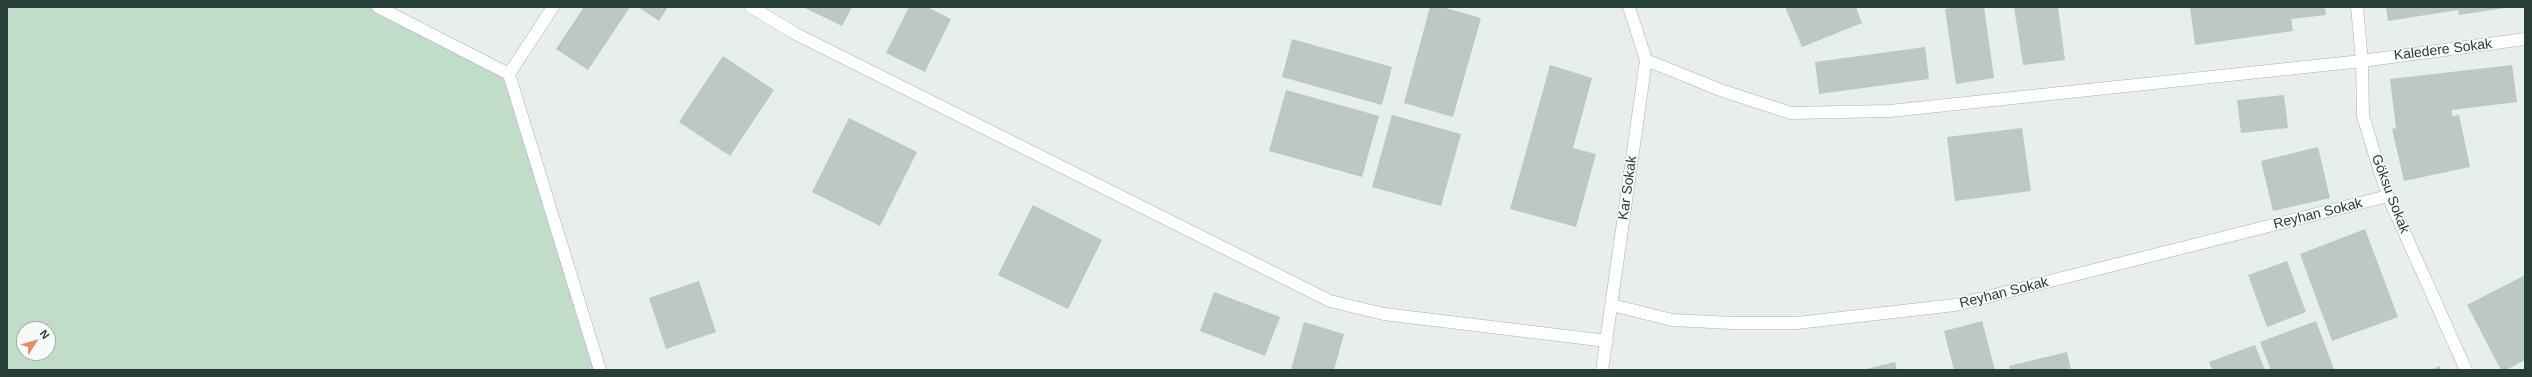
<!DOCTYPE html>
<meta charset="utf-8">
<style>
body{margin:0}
#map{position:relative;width:2532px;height:377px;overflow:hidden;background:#e7eeeb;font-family:Arial,sans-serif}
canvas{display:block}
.frame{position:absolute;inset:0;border:8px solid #273e39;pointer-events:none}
.north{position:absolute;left:16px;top:321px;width:40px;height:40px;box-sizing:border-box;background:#f7faf9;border:1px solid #a4afac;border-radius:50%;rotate:53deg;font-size:11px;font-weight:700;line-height:16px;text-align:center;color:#273e39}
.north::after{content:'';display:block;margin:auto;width:14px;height:18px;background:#e38f6f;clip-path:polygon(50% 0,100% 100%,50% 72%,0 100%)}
</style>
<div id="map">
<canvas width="2532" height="377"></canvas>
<div class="frame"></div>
<div class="north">N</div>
</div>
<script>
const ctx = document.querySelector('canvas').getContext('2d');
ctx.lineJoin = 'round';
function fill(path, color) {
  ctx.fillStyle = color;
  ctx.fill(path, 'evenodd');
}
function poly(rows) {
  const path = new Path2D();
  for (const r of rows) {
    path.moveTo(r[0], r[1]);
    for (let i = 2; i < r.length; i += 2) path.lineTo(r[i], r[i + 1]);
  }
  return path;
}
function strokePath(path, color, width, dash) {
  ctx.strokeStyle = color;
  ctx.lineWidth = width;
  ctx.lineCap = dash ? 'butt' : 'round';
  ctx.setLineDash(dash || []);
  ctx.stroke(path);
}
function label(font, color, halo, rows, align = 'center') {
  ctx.font = font + ' Arial,sans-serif';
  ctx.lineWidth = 3;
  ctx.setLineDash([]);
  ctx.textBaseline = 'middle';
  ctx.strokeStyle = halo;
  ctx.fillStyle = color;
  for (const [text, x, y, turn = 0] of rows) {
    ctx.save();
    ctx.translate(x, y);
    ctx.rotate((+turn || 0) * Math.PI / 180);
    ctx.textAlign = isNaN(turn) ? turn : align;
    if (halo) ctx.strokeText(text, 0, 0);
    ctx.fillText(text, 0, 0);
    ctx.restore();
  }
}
fill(poly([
 [7,7,378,7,509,74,600,370,7,370],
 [24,329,48,329,48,353,24,353]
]), '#c2dcca');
fill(poly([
 [584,7,630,7,588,70,556,49],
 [638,7,668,7,659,21],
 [803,7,852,7,842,26],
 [909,7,927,7,951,19,925,72,886,53],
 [1430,7,1442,7,1481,18,1453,117,1404,103],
 [1785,7,1856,7,1862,23,1802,47],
 [1958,7,1984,7,1994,78,1956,84,1945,9],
 [2014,7,2058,7,2065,60,2023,65],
 [2190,7,2325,7,2326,15,2291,19,2293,31,2195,45],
 [2386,7,2505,7,2505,8,2459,15,2458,10,2388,21],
 [1292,39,1392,67,1382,105,1282,77],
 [1925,47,1929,79,1819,94,1815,62],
 [723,56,774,90,730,156,679,122],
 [1550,65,1592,78,1573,148,1596,154,1576,227,1510,209],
 [2512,65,2517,102,2452,110,2452,116,2459,115,2470,167,2404,181,2392,129,2396,128,2390,79],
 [1286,90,1379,116,1362,177,1269,151],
 [2284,95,2288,128,2241,133,2237,100],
 [1392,115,1461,134,1441,206,1372,187],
 [849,118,917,152,880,226,812,192],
 [2022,128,2031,191,1955,201,1947,137],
 [2318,147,2330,198,2273,211,2261,161],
 [1033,205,1102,240,1068,309,998,275],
 [2365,229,2398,317,2332,341,2300,254],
 [2287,261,2306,312,2267,327,2248,275],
 [2525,275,2525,360,2506,370,2501,370,2467,305],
 [699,281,716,332,666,349,649,298],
 [1214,292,1280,317,1265,356,1200,331],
 [1982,321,1995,370,1954,370,1944,331],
 [2316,321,2334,369,2271,370,2260,342],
 [1304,322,1344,334,1334,370,1291,370],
 [2255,345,2265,370,2212,370,2209,362],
 [2067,352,2071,370,2010,370,2009,366],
 [1895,362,1897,370,1866,370,1866,369],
 [2440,366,2441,370,2430,370]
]), '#bcc8c4');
const minor = poly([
 [378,7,509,74,600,370],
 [751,7,796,34,1330,301,1384,314,1607,341],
 [2357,7,2362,61,2363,116,2378,165,2388,196,2466,370],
 [1646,60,1723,91,1791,113,1890,111,2362,61,2525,39],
 [509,74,553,7],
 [1612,305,1672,320,1732,323,1797,323,1955,305,2388,196],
 [1602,370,1646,60,1629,7]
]);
strokePath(minor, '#aab6b2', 13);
strokePath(minor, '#fff', 12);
label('14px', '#273e39', '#f7faf9', [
 ["Kaledere Sokak",2443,50,-7],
 ["Kar Sokak",1628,188,-82],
 ["Göksu Sokak",2390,194,69],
 ["Reyhan Sokak",2318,214,-14],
 ["Reyhan Sokak",2004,293,-14]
]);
</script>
